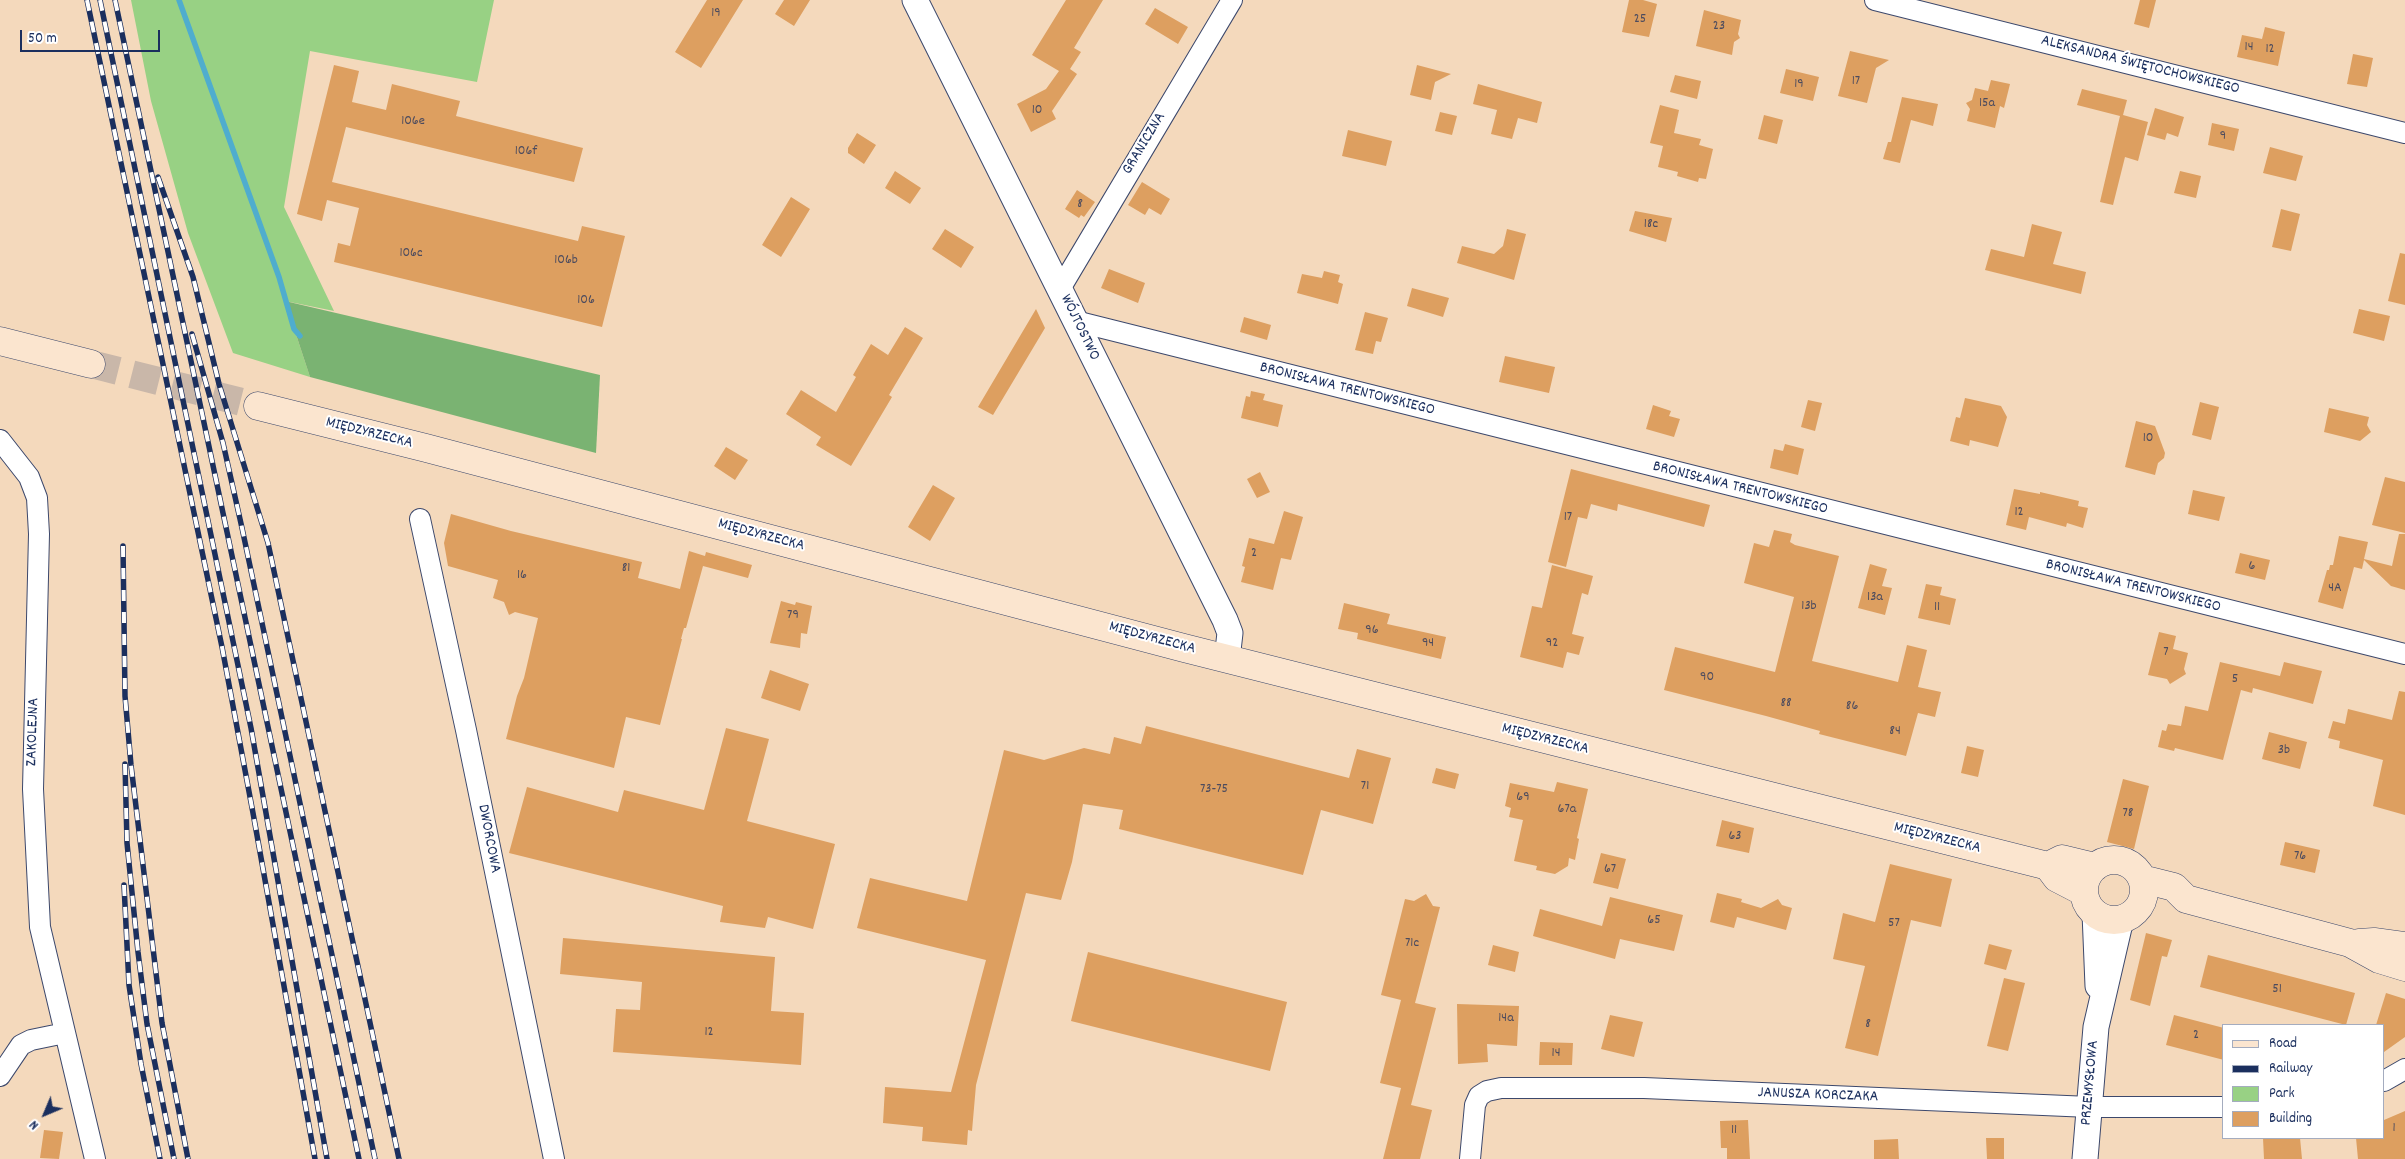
<!DOCTYPE html>
<meta charset="utf-8">
<style>
body{margin:0}
#map{position:relative;width:2405px;height:1159px;overflow:hidden;background:#f4d9bc;font-family:Dekko,sans-serif}
canvas{display:block}
.legend{position:absolute;left:2222px;top:1024px;width:162px;height:115px;box-sizing:border-box;background:#fff;border:1px solid #a4acbf;margin:0;padding:6px 9px;list-style:none;font-size:15px;color:#1b2f5e}
.legend li{display:flex;align-items:center;gap:10px;height:25px}
.legend b{width:25px;border:1px solid #a4acbf}
.north{position:absolute;left:20px;top:1089px;width:50px;height:50px;-webkit-text-stroke:4px #fff;paint-order:stroke;rotate:225deg;font-size:14px;font-weight:700;line-height:20px;text-align:center;color:#1b2f5e}
.north::after{content:'';display:block;margin:auto;width:18px;height:22px;background:#1b2f5e;clip-path:polygon(50% 0,100% 100%,50% 72%,0 100%)}
.scale{position:absolute;left:20px;top:30px;width:140px;height:22px;box-sizing:border-box;border:2px solid #1b2f5e;border-top:0;padding-left:6px;font-size:15px;line-height:18px;white-space:nowrap;color:#1b2f5e;-webkit-text-stroke:4px #fff;paint-order:stroke}
</style>
<div id="map">
<canvas width="2405" height="1159"></canvas>
<ul class="legend">
<li><b style="height:6px;background:#fbe5cf"></b>Road</li>
<li><b style="height:6px;background:#1b2f5e"></b>Railway</li>
<li><b style="height:14px;background:#98d184"></b>Park</li>
<li><b style="height:14px;background:#dd9f60"></b>Building</li>
</ul>
<div class="north">N</div>
<div class="scale">50 m</div>
</div>
<script>
const ctx = document.querySelector('canvas').getContext('2d');
ctx.lineJoin = 'round';
function fill(path, color) {
  ctx.fillStyle = color;
  ctx.fill(path, 'evenodd');
}
function poly(rows) {
  const path = new Path2D();
  for (const r of rows) {
    if (r.length === 3) {
      path.moveTo(r[0] + r[2], r[1]);
      path.arc(r[0], r[1], r[2], 0, 2 * Math.PI);
      continue;
    }
    path.moveTo(r[0], r[1]);
    for (let i = 2; i < r.length; i += 2) path.lineTo(r[i], r[i + 1]);
  }
  return path;
}
function strokePath(path, color, width, dash) {
  ctx.strokeStyle = color;
  ctx.lineWidth = width;
  ctx.lineCap = dash ? 'butt' : 'round';
  ctx.setLineDash(dash || []);
  ctx.stroke(path);
}
function label(font, color, halo, rows, align = 'center') {
  ctx.font = font + ' Dekko,sans-serif';
  ctx.lineWidth = 4;
  ctx.setLineDash([]);
  ctx.textBaseline = 'middle';
  ctx.strokeStyle = halo;
  ctx.fillStyle = color;
  for (const [text, x, y, turn = 0] of rows) {
    ctx.save();
    ctx.translate(x, y);
    ctx.rotate((+turn || 0) * Math.PI / 180);
    ctx.textAlign = isNaN(turn) ? turn : align;
    if (halo) ctx.strokeText(text, 0, 0);
    ctx.fillText(text, 0, 0);
    ctx.restore();
  }
}
fill(poly([
 [131,0,494,0,477,82,310,51,284,207,334,311,285,301,310,377,233,353,188,233,151,101]
]), '#98d184');
fill(poly([
 [285,301,600,375,596,453,310,377]
]), '#7ab372');
strokePath(poly([
 [179,0,279,277,294,329,300,336]
]), '#4fadce', 5.5);
fill(poly([
 [707,0,743,0,701,68,675,52],
 [784,0,810,0,794,26,775,14],
 [1066,0,1103,0,1074,48,1081,52,1070,69,1077,74,1052,111,1056,119,1031,132,1017,104,1046,89,1059,71,1032,55],
 [1629,0,1643,0,1657,4,1649,37,1622,32],
 [2140,0,2156,0,2149,28,2134,24],
 [1155,8,1188,27,1178,44,1145,24],
 [1704,10,1741,20,1738,34,1740,38,1734,42,1732,55,1696,46],
 [2265,27,2285,32,2278,66,2237,57,2242,35,2262,39],
 [1850,51,1889,60,1876,68,1867,103,1838,96],
 [2353,54,2373,58,2367,87,2347,84],
 [334,65,359,71,352,102,386,110,392,84,460,101,456,116,583,148,574,182,346,127,332,182,578,241,582,226,625,236,602,327,334,262,338,243,350,246,359,208,327,200,322,221,297,214],
 [1417,65,1451,74,1435,82,1431,100,1410,95],
 [1786,69,1819,77,1813,101,1780,93],
 [1675,75,1701,81,1697,99,1670,92],
 [1991,80,2010,84,2004,108,2000,106,1995,128,1967,121,1970,109,1966,103,1972,100,1975,88,1988,91],
 [1478,84,1542,102,1537,123,1518,118,1512,139,1491,134,1497,110,1473,104],
 [2082,89,2127,100,2123,115,2148,122,2138,161,2125,157,2113,205,2100,202,2120,116,2077,105],
 [1902,97,1938,104,1933,126,1911,120,1900,163,1883,159,1888,142,1891,142],
 [1660,105,1679,110,1674,133,1701,139,1699,145,1713,149,1706,179,1699,178,1698,182,1677,176,1678,172,1658,167,1663,146,1650,143],
 [2155,108,2184,117,2178,137,2167,133,2165,140,2147,135],
 [1440,112,1457,116,1452,135,1435,131],
 [1764,115,1783,120,1777,144,1758,139],
 [2212,123,2239,129,2234,151,2208,145],
 [1348,130,1392,141,1386,166,1342,156],
 [857,133,876,145,864,164,848,153,848,148],
 [2270,147,2303,156,2296,181,2263,173],
 [895,171,921,188,910,204,885,188],
 [2180,171,2201,176,2196,198,2174,193],
 [1142,182,1170,199,1161,215,1149,208,1145,215,1128,205],
 [1077,190,1095,202,1084,217,1081,215,1079,218,1065,209],
 [791,197,810,209,781,257,762,245],
 [2281,209,2300,214,2291,251,2272,247],
 [1635,211,1672,218,1666,242,1629,231],
 [2032,224,2062,232,2053,264,2086,272,2081,294,1985,270,1991,249,2024,257],
 [945,229,974,247,961,268,932,249],
 [1507,229,1526,234,1514,280,1457,263,1462,246,1494,254,1503,246],
 [2400,253,2405,254,2405,305,2388,301],
 [1109,269,1145,283,1138,303,1101,288],
 [1324,271,1340,275,1338,282,1343,284,1338,304,1297,293,1302,274,1322,278],
 [1412,288,1449,298,1443,317,1407,306],
 [1036,309,1045,328,993,415,978,407],
 [2359,309,2390,316,2384,341,2353,333],
 [1365,312,1388,318,1381,342,1376,341,1373,354,1355,350],
 [1244,317,1271,325,1267,340,1240,332],
 [905,327,923,338,889,395,892,397,851,466,816,445,821,437,786,414,801,390,836,412,856,377,853,375,871,344,888,355],
 [1505,356,1555,367,1549,393,1499,382],
 [1251,391,1265,394,1263,400,1283,405,1278,427,1241,418,1246,396,1250,397],
 [1965,398,2001,406,2007,417,1998,447,1970,440,1969,446,1950,441,1956,417,1960,418],
 [1808,400,1822,403,1815,431,1801,427],
 [2200,402,2219,407,2211,440,2192,435],
 [1653,405,1671,411,1669,416,1680,419,1674,437,1646,429],
 [2329,408,2369,417,2367,425,2371,432,2360,441,2324,432],
 [2136,421,2155,426,2165,453,2164,458,2158,463,2155,475,2125,467],
 [1785,444,1804,449,1798,475,1770,468,1774,449,1783,451],
 [726,447,748,460,735,480,714,466],
 [1571,469,1710,505,1704,527,1618,504,1617,511,1591,504,1587,519,1578,517,1566,567,1548,562],
 [1260,472,1270,492,1257,498,1247,479],
 [2385,477,2405,482,2405,533,2372,525],
 [933,485,955,498,930,541,908,527],
 [2014,489,2040,494,2040,492,2079,501,2078,506,2088,508,2083,528,2067,523,2066,527,2029,517,2026,530,2006,525],
 [2193,490,2225,497,2219,521,2188,514],
 [1284,511,1303,517,1291,560,1281,558,1273,590,1241,582,1245,567,1242,566,1249,538,1274,544],
 [451,514,511,531,642,562,638,578,680,589,689,551,705,556,706,552,752,565,748,578,703,566,686,628,684,628,681,639,682,639,660,725,626,717,614,768,506,739,517,696,524,678,538,618,515,612,509,615,504,602,493,598,498,580,448,566,444,543],
 [1774,530,1792,534,1790,542,1795,545,1839,556,1812,661,1898,682,1907,645,1927,650,1918,687,1941,692,1935,717,1918,713,1906,756,1819,734,1820,731,1766,716,1664,690,1675,647,1775,672,1794,597,1744,583,1754,543,1769,547],
 [2399,534,2405,534,2405,590,2391,586,2364,560,2362,569,2354,567,2343,609,2318,602,2327,570,2329,570,2330,565,2333,565,2339,536,2368,542,2364,559,2392,566],
 [2240,553,2270,560,2265,580,2235,573],
 [1870,564,1887,569,1882,586,1892,588,1885,615,1858,608],
 [1552,565,1593,576,1588,595,1582,593,1572,634,1584,637,1579,655,1567,652,1563,668,1520,657,1532,606,1542,608],
 [1926,584,1942,587,1940,595,1956,599,1950,625,1918,618],
 [781,601,795,605,796,602,812,606,807,634,801,633,800,648,770,643],
 [1344,603,1390,614,1387,624,1446,637,1441,659,1357,639,1358,633,1338,629],
 [2159,632,2176,636,2173,649,2188,653,2184,669,2186,674,2170,684,2167,679,2148,675],
 [2220,662,2280,676,2284,662,2322,671,2313,704,2253,688,2252,693,2241,690,2223,760,2175,748,2174,751,2158,747,2162,730,2166,731,2168,724,2181,726,2185,706,2208,711],
 [770,670,809,684,800,711,761,698],
 [2399,691,2405,692,2405,815,2373,806,2383,760,2339,748,2340,741,2328,738,2333,721,2345,724,2348,709,2392,720],
 [1146,726,1349,778,1357,749,1391,758,1373,824,1321,810,1303,875,1119,829,1123,810,1083,804,1072,862,1061,900,1026,893,976,1085,972,1131,968,1130,967,1145,922,1141,923,1127,883,1123,885,1087,951,1092,986,960,857,928,870,878,967,901,1004,750,1044,760,1084,748,1110,754,1114,737,1141,744],
 [726,728,769,739,747,821,835,844,813,929,768,917,765,928,720,922,723,906,509,853,527,787,618,812,624,790,704,810],
 [2269,732,2307,742,2300,769,2262,759],
 [1967,746,1984,750,1978,777,1961,773],
 [1436,768,1459,774,1455,789,1432,783],
 [2123,779,2149,786,2134,849,2107,842],
 [1557,782,1588,789,1577,838,1579,839,1575,860,1569,858,1568,866,1555,874,1536,870,1537,866,1514,861,1523,820,1509,817,1511,808,1505,806,1510,783,1554,792],
 [1722,820,1754,828,1749,853,1716,846],
 [2285,842,2320,850,2315,873,2280,865],
 [1601,853,1626,859,1618,889,1593,883],
 [1890,864,1952,879,1941,927,1911,920,1878,1056,1845,1048,1865,966,1833,959,1843,913,1875,922],
 [1717,893,1742,899,1741,902,1761,908,1778,899,1782,905,1792,908,1786,930,1737,917,1734,928,1710,922],
 [1426,894,1433,906,1440,907,1415,1003,1436,1008,1411,1105,1432,1110,1420,1159,1383,1159,1401,1088,1380,1083,1401,1000,1381,995,1405,899,1414,901],
 [1610,897,1683,915,1674,951,1620,939,1615,959,1533,936,1540,909,1602,926],
 [2146,933,2172,940,2167,957,2162,956,2150,1006,2130,1000],
 [563,938,775,957,771,1011,804,1013,801,1065,613,1052,616,1009,640,1010,642,982,560,974],
 [1989,944,2012,950,2006,970,1984,964],
 [1493,945,1519,952,1515,972,1488,965],
 [1088,952,1287,1002,1270,1071,1071,1021],
 [2208,955,2355,993,2346,1025,2200,987],
 [2004,978,2025,983,2008,1051,1987,1046],
 [2386,993,2405,999,2405,1037,2384,1052,2384,1025,2376,1025],
 [1457,1004,1519,1006,1517,1046,1487,1044,1488,1062,1458,1064],
 [1610,1015,1643,1022,1634,1057,1601,1049],
 [2174,1015,2224,1028,2224,1060,2166,1045],
 [1540,1042,1573,1043,1572,1065,1539,1065],
 [2405,1111,2405,1159,2358,1159,2356,1138,2384,1138,2384,1120],
 [1748,1120,1750,1159,1727,1159,1727,1148,1721,1148,1720,1121],
 [44,1130,63,1132,59,1159,40,1158],
 [1986,1138,2004,1138,2004,1159,1987,1159],
 [2263,1138,2300,1138,2302,1159,2264,1159],
 [1898,1139,1899,1159,1874,1159,1874,1140]
]), '#dd9f60');
strokePath(poly([
 [91,364,258,406]
]), '#c9b7a9', 28, [28, 14]);
const minor = poly([
 [1875,0,2405,133],
 [1060,289,1232,0],
 [1075,321,2405,654],
 [0,440,29,477,37,498,39,534,33,789,40,927,95,1159],
 [420,519,466,730,554,1159],
 [0,1076,21,1045,31,1040,65,1033],
 [2384,1081,2405,1069],
 [1470,1159,1475,1105,1479,1096,1487,1091,1501,1088,1644,1088,2090,1107,2224,1107]
]);
const tertiary = poly([
 [915,0,1225,620,1230,633,1227,659],
 [2095,913,2098,986],
 [2085,1159,2096,1027,2121,919]
]);
const secondary = poly([
 [0,341,91,364],
 [258,406,426,448,1184,648,2048,866,2057,878,2084,892],
 [2114,890,30],
 [2048,866,2062,859,2095,867],
 [2142,879,2174,887,2186,899,2350,943,2379,959,2405,967],
 [2359,943,2374,942,2405,946]
]);
strokePath(minor, '#3c486c', 22);
strokePath(tertiary, '#3c486c', 27);
strokePath(secondary, '#3c486c', 29);
strokePath(minor, '#fff', 20);
strokePath(tertiary, '#fff', 25);
strokePath(secondary, '#fbe5cf', 28);
const rail = poly([
 [87,0,222,647,253,813,315,1159],
 [100,0,251,728,327,1159],
 [115,0,359,1159],
 [158,177,193,277,219,384,268,543,399,1159],
 [192,334,223,443,242,528,375,1159],
 [123,546,125,696,131,765,162,1023,188,1159],
 [125,764,127,843,138,952,147,1024,174,1159],
 [124,885,129,985,141,1064,160,1159]
]);
strokePath(rail, '#1b2f5e', 5.5);
strokePath(rail, '#fff', 4, [11]);
label('14px', '#4c4b5e', null, [
 ["19",716,14],
 ["25",1640,20],
 ["23",1719,27],
 ["14",2249,48],
 ["12",2270,50],
 ["17",1856,82],
 ["19",1799,85],
 ["15a",1987,104],
 ["10",1037,111],
 ["106e",413,122],
 ["9",2223,137],
 ["106f",526,152],
 ["8",1080,205],
 ["18c",1651,225],
 ["106c",411,254],
 ["106b",566,261],
 ["106",586,301],
 ["10",2148,439],
 ["12",2019,513],
 ["17",1568,518],
 ["2",1254,554],
 ["6",2252,567],
 ["81",626,569],
 ["16",522,576],
 ["4A",2335,589],
 ["13a",1875,598],
 ["13b",1809,607],
 ["11",1937,608],
 ["79",793,616],
 ["96",1372,631],
 ["94",1428,644],
 ["92",1552,644],
 ["7",2166,653],
 ["90",1707,678],
 ["5",2235,680],
 ["88",1786,704],
 ["86",1852,707],
 ["84",1895,732],
 ["3b",2284,751],
 ["71",1365,787],
 ["73-75",1214,790],
 ["69",1523,798],
 ["67a",1567,810],
 ["78",2128,814],
 ["63",1735,837],
 ["76",2300,857],
 ["67",1610,870],
 ["65",1654,921],
 ["57",1894,924],
 ["71c",1412,944],
 ["51",2277,990],
 ["14a",1506,1019],
 ["8",1868,1025],
 ["12",709,1033],
 ["2",2196,1036],
 ["14",1556,1054],
 ["1",2394,1129],
 ["11",1734,1131]
]);
label('16px', '#1b2f5e', '#fff', [
 ["ALEKSANDRA ŚWIĘTOCHOWSKIEGO",2140,66,14],
 ["GRANICZNA",1145,144,-59],
 ["WÓJTOSTWO",1079,328,64],
 ["BRONISŁAWA TRENTOWSKIEGO",1347,390,14],
 ["MIĘDZYRZECKA",369,434,14],
 ["BRONISŁAWA TRENTOWSKIEGO",1740,489,14],
 ["MIĘDZYRZECKA",761,536,15],
 ["BRONISŁAWA TRENTOWSKIEGO",2133,587,14],
 ["MIĘDZYRZECKA",1152,639,15],
 ["ZAKOLEJNA",34,732,-88],
 ["MIĘDZYRZECKA",1545,740,14],
 ["DWORCOWA",488,839,79],
 ["MIĘDZYRZECKA",1937,839,14],
 ["PRZEMYSŁOWA",2091,1083,-85],
 ["JANUSZA KORCZAKA",1818,1096,2]
]);
</script>
